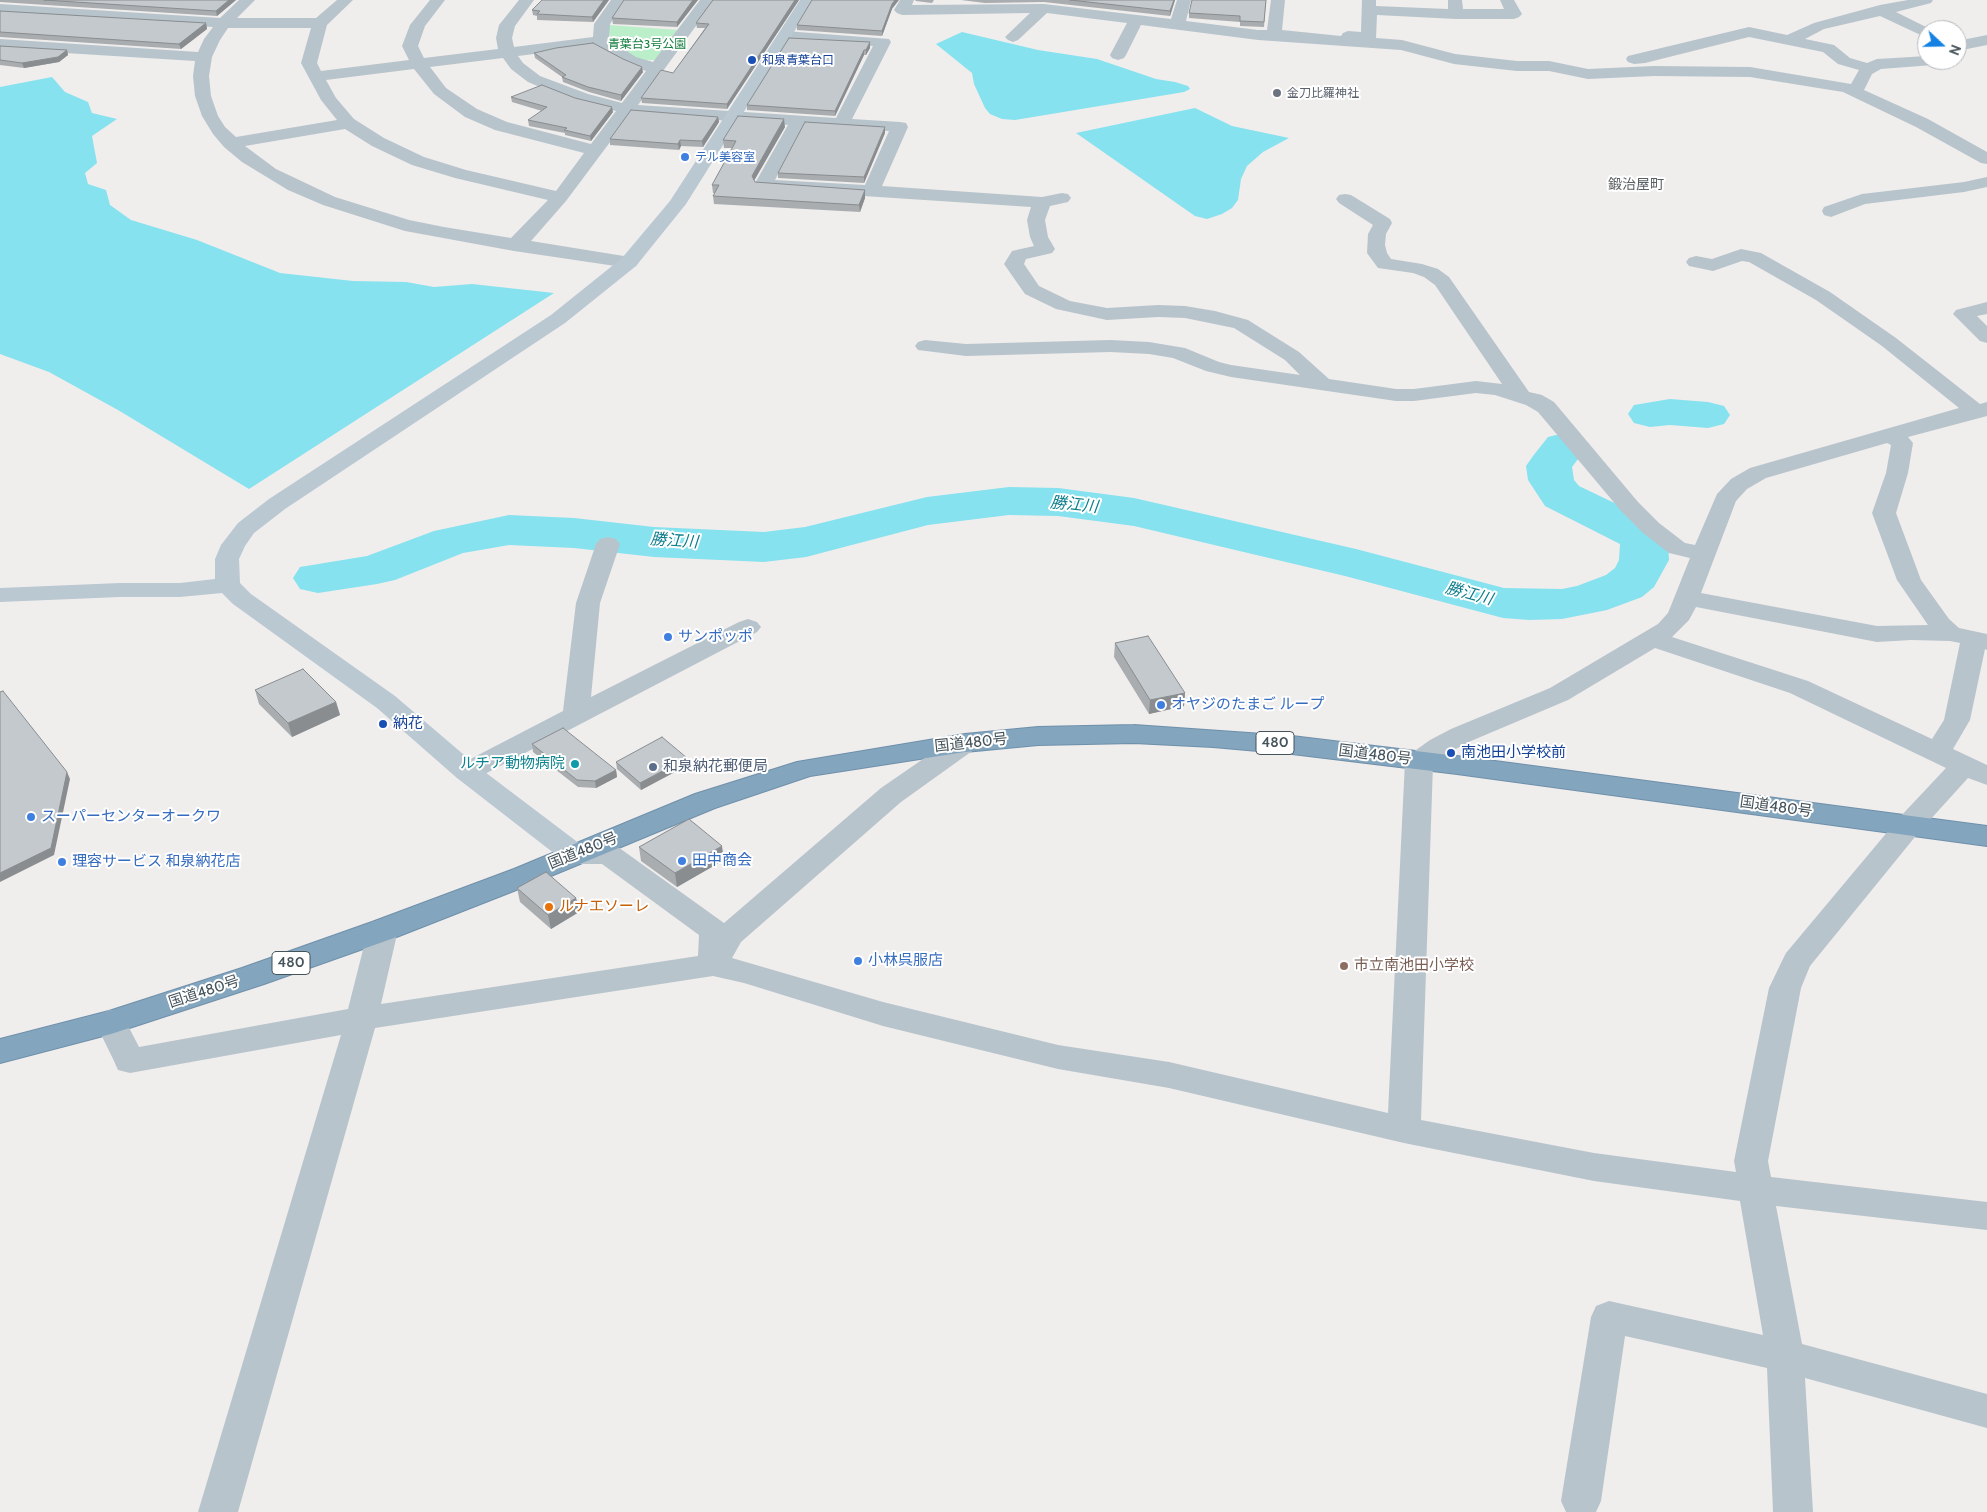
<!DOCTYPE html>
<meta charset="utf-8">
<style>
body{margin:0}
#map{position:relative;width:1987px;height:1512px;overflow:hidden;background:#f0eded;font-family:Cabin,sans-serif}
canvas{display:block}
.north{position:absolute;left:1917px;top:20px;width:50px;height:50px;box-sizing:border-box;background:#fff;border:1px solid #b5babd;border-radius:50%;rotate:111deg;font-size:14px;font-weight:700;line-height:20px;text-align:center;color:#45535b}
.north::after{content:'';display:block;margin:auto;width:18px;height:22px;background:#1582e3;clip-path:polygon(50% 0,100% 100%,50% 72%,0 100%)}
</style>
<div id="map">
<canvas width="1987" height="1512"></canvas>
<div class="north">N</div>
</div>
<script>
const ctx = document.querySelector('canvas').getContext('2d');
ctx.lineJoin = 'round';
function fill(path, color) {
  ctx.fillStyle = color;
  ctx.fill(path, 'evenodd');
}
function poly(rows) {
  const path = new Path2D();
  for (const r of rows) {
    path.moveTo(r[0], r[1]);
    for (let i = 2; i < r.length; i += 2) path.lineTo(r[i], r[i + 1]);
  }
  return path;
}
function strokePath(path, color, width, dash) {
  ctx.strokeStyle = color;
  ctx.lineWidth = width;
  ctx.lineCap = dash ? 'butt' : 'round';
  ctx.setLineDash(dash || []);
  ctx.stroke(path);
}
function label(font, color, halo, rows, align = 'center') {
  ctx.font = font + ' Cabin,"Noto Sans JP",sans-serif';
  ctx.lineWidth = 4;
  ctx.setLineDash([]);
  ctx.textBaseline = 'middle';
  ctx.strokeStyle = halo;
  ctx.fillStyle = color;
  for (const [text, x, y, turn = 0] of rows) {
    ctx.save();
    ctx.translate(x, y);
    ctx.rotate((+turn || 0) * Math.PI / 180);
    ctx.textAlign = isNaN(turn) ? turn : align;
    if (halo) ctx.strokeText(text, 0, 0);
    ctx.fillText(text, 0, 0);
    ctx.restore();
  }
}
fill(poly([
 [609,25,678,30,656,60,643,60,629,55,619,48,612,40,609,33]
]), '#baefc9');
fill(poly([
 [962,32,1038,50,1097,59,1156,79,1175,82,1188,86,1190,89,1184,92,1015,120,1002,119,990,114,985,108,974,84,972,73,936,44],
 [52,77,65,92,88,102,92,113,117,119,92,136,97,163,85,173,88,184,106,190,110,205,131,220,197,240,280,273,353,281,406,282,434,287,472,284,554,293,249,489,118,410,49,372,0,354,0,87],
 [1195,108,1232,126,1289,138,1263,152,1247,166,1241,179,1238,200,1232,208,1222,214,1207,219,1195,216,1076,133]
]), '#86e2ee');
fill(poly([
 [1670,399,1708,402,1724,406,1730,415,1724,424,1708,428,1670,425,1650,427,1634,423,1628,414,1634,405,1670,399],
 [1564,433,1580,437,1587,447,1572,467,1574,480,1579,486,1652,521,1668,543,1669,560,1654,587,1642,597,1607,610,1562,619,1529,620,1503,618,1345,576,1134,526,1058,516,1009,515,928,525,806,557,764,562,654,557,574,548,509,545,463,553,395,580,377,584,318,593,300,589,293,578,300,567,367,556,434,531,509,515,574,518,654,527,764,532,805,527,927,497,1009,487,1058,488,1134,498,1356,549,1504,588,1562,589,1577,586,1606,575,1615,568,1619,560,1620,544,1545,506,1528,480,1526,466,1533,456,1548,437,1564,433]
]), '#86e2ee');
const highway = poly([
 [1134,725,1292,736,1457,756,1987,826,1987,846,1457,774,1292,754,1213,747,1134,743,1038,745,965,752,810,776,715,808,534,883,394,938,264,984,111,1034,0,1063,0,1039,109,1011,242,968,372,922,514,869,695,794,797,762,965,734,1038,727,1134,725]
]);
strokePath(highway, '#6f90aa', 2);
fill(poly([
 [239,0,255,0,237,18,316,18,337,0,353,0,327,25,317,63,321,71,409,60,402,46,410,25,430,0,445,0,425,26,418,46,424,58,498,49,496,38,499,25,519,0,534,0,515,26,512,38,514,47,593,37,594,24,611,0,626,0,610,24,609,40,636,57,653,62,700,0,715,0,638,105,836,118,873,46,785,41,780,39,777,36,780,33,785,31,889,39,891,42,852,119,900,122,906,123,908,127,882,186,1042,197,1062,193,1068,194,1071,198,1068,202,1050,206,1045,220,1048,237,1055,249,1052,253,1026,259,1024,264,1039,286,1070,301,1107,308,1158,305,1185,306,1215,311,1248,320,1299,352,1329,379,1396,389,1414,389,1476,381,1502,384,1435,285,1424,277,1413,273,1378,268,1367,253,1368,234,1373,225,1339,203,1336,199,1339,195,1345,194,1351,195,1390,219,1392,223,1386,234,1385,245,1387,253,1391,259,1422,264,1438,269,1449,277,1529,392,1542,395,1554,402,1638,502,1659,523,1685,543,1695,545,1717,494,1731,479,1750,468,1959,408,1882,346,1816,300,1749,262,1742,261,1713,271,1689,266,1686,262,1689,258,1696,256,1712,259,1741,249,1761,253,1830,292,1896,338,1980,404,1987,402,1987,416,1908,437,1913,443,1908,473,1896,513,1921,580,1949,619,1959,628,1987,634,1987,650,1985,649,1970,720,1953,749,1987,765,1987,785,1968,778,1919,832,1810,966,1801,988,1768,1161,1771,1177,1987,1202,1987,1230,1776,1206,1802,1344,1987,1394,1987,1428,1805,1378,1813,1512,1773,1512,1767,1368,1625,1336,1601,1501,1596,1512,1566,1512,1561,1501,1591,1317,1596,1306,1609,1301,1763,1335,1740,1201,1594,1181,1404,1143,1169,1088,1058,1069,883,1026,744,983,713,976,375,1028,238,1512,198,1512,341,1035,130,1073,118,1070,114,1061,95,1022,100,1014,111,1010,122,1014,139,1047,348,1009,368,930,372,922,383,919,394,922,398,930,381,1004,698,956,699,935,602,864,574,864,564,861,559,854,564,847,574,844,608,844,618,847,724,923,881,788,955,737,965,734,975,737,979,743,975,749,901,802,741,942,732,958,883,1002,1058,1045,1169,1062,1388,1113,1405,761,1409,755,1430,740,1451,729,1550,688,1658,624,1668,613,1690,558,1669,553,1643,533,1622,512,1538,412,1526,405,1495,395,1476,393,1414,401,1396,401,1231,377,1206,371,1173,358,1149,354,1110,352,966,356,918,350,915,346,918,342,925,340,966,344,1110,340,1149,342,1185,348,1219,362,1231,365,1300,375,1285,360,1234,328,1185,318,1158,317,1107,320,1056,309,1025,294,1004,264,1012,251,1034,246,1030,237,1027,220,1031,207,757,189,754,185,788,125,631,114,566,201,531,241,636,258,639,262,636,266,629,268,514,251,405,231,323,205,288,190,242,162,224,147,213,134,202,116,195,96,193,76,195,61,0,49,0,39,198,52,204,39,213,27,0,14,0,4,220,18,239,0],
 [228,28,311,28,301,63,321,100,337,120,236,137,225,127,218,116,211,96,209,76,212,57,220,40,228,28],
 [597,46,624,63,646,71,622,103,588,94,540,76,523,63,518,56,597,46],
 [503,58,511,69,528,82,576,102,616,111,591,144,507,122,477,109,446,88,430,67,503,58],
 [414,69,434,94,465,117,495,130,584,153,556,191,466,170,424,157,384,138,354,119,336,98,326,80,414,69],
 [804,126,841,129,889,131,865,185,775,180,804,126],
 [345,129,372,146,412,165,455,178,548,200,511,238,444,227,409,220,335,197,276,169,245,146,345,129],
 [1887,443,1891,445,1886,473,1872,513,1897,580,1928,625,1877,626,1701,593,1736,501,1747,489,1766,478,1887,443],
 [1696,607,1877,642,1911,640,1950,641,1960,643,1944,720,1932,739,1808,681,1672,637,1689,620,1696,607],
 [1655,648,1790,693,1946,768,1899,818,1786,953,1782,961,1769,988,1734,1161,1736,1172,1594,1153,1421,1120,1433,764,1450,752,1471,741,1568,700,1655,648],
 [900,0,914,0,912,5,1044,4,1171,19,1177,0,1191,0,1186,21,1258,30,1267,30,1271,0,1285,0,1282,30,1341,36,1343,33,1348,31,1361,32,1362,0,1376,0,1376,6,1448,9,1448,0,1462,0,1463,9,1504,9,1500,0,1514,0,1522,14,1519,17,1514,19,1456,19,1377,15,1376,38,1402,40,1455,54,1517,61,1549,61,1588,69,1654,66,1750,67,1851,84,1859,70,1838,64,1823,52,1749,37,1645,63,1634,64,1628,62,1626,59,1628,56,1749,27,1787,35,1814,23,1880,5,1908,0,1933,0,1931,3,1896,12,1932,30,1927,30,1927,38,1880,16,1824,29,1805,39,1834,45,1850,58,1867,63,1877,59,1927,56,1927,60,1941,60,1939,63,1933,65,1881,69,1872,74,1864,90,1928,119,1987,152,1987,164,1981,163,1916,127,1843,92,1750,77,1654,76,1588,79,1549,71,1517,71,1454,64,1401,50,1258,40,1141,25,1126,55,1124,58,1118,60,1112,58,1110,55,1127,23,1047,13,1018,40,1013,42,1008,40,1005,37,1030,13,902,15,897,13,894,10,900,0],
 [1987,35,1987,45,1957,51,1957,41,1987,35],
 [1987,177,1987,187,1964,192,1865,204,1831,217,1824,215,1822,211,1824,207,1862,194,1964,182,1987,177],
 [1987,302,1987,314,1977,316,1987,326,1987,343,1980,341,1953,314,1956,310,1987,302],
 [608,537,616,539,620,544,600,603,591,697,739,622,748,619,757,622,761,627,757,632,477,778,467,781,457,778,453,772,457,766,563,711,576,603,596,544,600,539,608,537]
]), '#b8c4cb');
fill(poly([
 [800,0,814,0,686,204,636,266,565,323,285,509,254,533,245,546,239,559,240,583,251,594,395,696,477,766,584,847,589,854,584,861,574,864,564,861,457,778,377,708,233,604,222,593,180,597,120,597,0,602,0,588,120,583,180,583,215,579,215,559,221,545,238,523,269,499,551,315,622,258,670,201,800,0]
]), '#bac8d2');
fill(highway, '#83a5be');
fill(poly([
 [0,0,236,0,217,16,0,2],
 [609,0,593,22,537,20,537,16,533,15,532,10],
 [698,0,677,27,613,24,612,18],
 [713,0,799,0,727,109,642,103,641,98,673,73,705,28,697,28,696,23],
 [915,0,934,0,932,3,916,1],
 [961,0,1175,0,1170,16,1044,2,985,3],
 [1266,0,1264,27,1240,26,1240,22,1189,18,1189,13],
 [892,9,882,36,797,30,797,25],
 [0,11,206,23,207,29,181,49,0,37],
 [870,42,870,48,866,55,864,55,835,116,747,110,747,105],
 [0,46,67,50,68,55,59,62,24,68,0,65],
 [534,53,643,72,621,101,589,92,563,82,562,77,535,58],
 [511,97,575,98,613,112,591,141,565,135,565,133,529,126,528,120,542,111,512,102],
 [718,117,719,122,703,147,681,146,679,150,610,145,610,139],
 [785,127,754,181,755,182,865,190,865,198,860,212,714,204,713,196,715,193,713,193,712,185,732,148,724,148,723,140],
 [885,133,864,183,778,178,778,173],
 [1115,643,1185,693,1184,706,1149,714,1114,657],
 [255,690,336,702,340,715,292,737,259,704],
 [532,744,616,770,617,777,596,788,578,787,533,752],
 [616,762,688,765,641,790,617,769],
 [639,847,724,860,677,887,641,861],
 [517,888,576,898,579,912,551,929,520,902]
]), '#a9adb0');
fill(poly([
 [229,0,236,0,217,16,216,11],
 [604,0,609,0,593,22,592,17],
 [693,0,698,0,677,27,677,22],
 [795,0,799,0,727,109,727,104],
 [895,0,899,0,892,9,882,36,882,31,892,4],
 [1174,0,1175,0,1170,16,1170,11],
 [206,23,207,29,181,49,179,44],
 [870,42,870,48,866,55,866,50],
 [67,50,68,55,59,62,24,68,22,63],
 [864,50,864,55,835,116,835,111],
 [642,67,643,72,621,101,621,95],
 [612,107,613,112,591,141,590,136],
 [718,117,719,122,703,147,702,141],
 [784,119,785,127,752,184,752,176],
 [885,127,885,133,864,183,864,177],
 [680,140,681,146,679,150,678,144],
 [865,190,865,198,860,212,859,205],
 [1185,693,1184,706,1149,714,1150,700],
 [336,702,340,715,292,737,288,723],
 [687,758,688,765,641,790,640,783],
 [616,770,617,777,596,788,595,781],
 [67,772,70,779,54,855,0,882,0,873],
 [722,846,724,860,677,887,675,873],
 [576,898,579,912,551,929,548,915]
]), '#898d90');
const building = poly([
 [44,0,229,0,216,11,44,0],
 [542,0,604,0,592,17,537,14,540,11,532,10,542,0],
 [624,0,693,0,677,22,612,18,624,0],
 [713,0,795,0,727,104,641,98,661,70,673,73,709,24,696,23,713,0],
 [812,0,895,0,892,4,882,31,797,25,812,0],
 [1070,0,1174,0,1170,11,1070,0],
 [1192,0,1266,0,1264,22,1240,21,1240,16,1189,13,1192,0],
 [0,11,206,23,179,44,0,32,0,11],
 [789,38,870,42,866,50,864,50,835,111,747,105,789,38],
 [593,43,623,59,642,67,621,95,588,87,562,77,566,75,534,53,556,48,593,43],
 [0,46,67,50,58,57,22,63,0,60,0,46],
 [542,85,575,98,612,107,590,136,564,130,567,128,528,120,547,107,511,97,542,85],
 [631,110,718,117,702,141,680,140,678,144,610,139,631,110],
 [738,116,784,119,752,176,755,182,865,190,859,205,713,196,719,185,712,185,736,141,723,140,738,116],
 [805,122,885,127,864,177,778,173,805,122],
 [1148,636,1185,693,1150,700,1115,643,1148,636],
 [303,669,336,702,288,723,255,690,303,669],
 [3,691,67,772,51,848,0,873,0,692,3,691],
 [563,728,616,770,595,781,577,780,532,744,563,728],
 [662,737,687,758,640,783,616,762,662,737],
 [689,819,722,846,675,873,639,847,689,819],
 [546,872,576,898,548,915,517,888,546,872]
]);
fill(building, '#c4c9cd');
strokePath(building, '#898d90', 1);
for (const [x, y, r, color] of [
 [752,60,5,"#1a4fb4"],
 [1277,93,5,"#6b7280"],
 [685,157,5,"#3f7fe0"],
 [668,637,5,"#3f7fe0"],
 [1161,705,5,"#3f7fe0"],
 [383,724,5,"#1a4fb4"],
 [1451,753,5,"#1a4fb4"],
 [575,764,5,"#0f9aa8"],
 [653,767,5,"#5c6f8a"],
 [31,817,5,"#3f7fe0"],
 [682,861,5,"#3f7fe0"],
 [62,862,5,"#3f7fe0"],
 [549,907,5,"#e8710a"],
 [858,961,5,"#3f7fe0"],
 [1344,966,5,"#8d6e63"]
]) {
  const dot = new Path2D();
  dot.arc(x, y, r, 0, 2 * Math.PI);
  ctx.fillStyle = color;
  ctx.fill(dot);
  strokePath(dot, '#fff', 2);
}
label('12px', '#147e3f', '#fff', [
 ["青葉台3号公園",647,44]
]);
label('12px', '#164399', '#fff', [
 ["和泉青葉台口",762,60]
], 'left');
label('12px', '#5b616d', '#fff', [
 ["金刀比羅神社",1287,93]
], 'left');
label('12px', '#366cbe', '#fff', [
 ["テル美容室",695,157]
], 'left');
label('14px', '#5a5f62', '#fff', [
 ["鍛治屋町",1636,185]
]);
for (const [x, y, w] of [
 [1275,743,38],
 [291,963,38]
]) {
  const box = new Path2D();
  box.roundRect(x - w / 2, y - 11.5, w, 23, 4);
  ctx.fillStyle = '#fff';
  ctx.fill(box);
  strokePath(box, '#45535b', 1);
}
label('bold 14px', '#45535b', null, [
 ["480",1275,743],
 ["480",291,963]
]);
label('15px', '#366cbe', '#fff', [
 ["サンポッポ",678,637],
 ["オヤジのたまご ループ",1171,705],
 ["スーパーセンターオークワ",41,817],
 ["田中商会",692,861],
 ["理容サービス 和泉納花店",72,862],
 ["小林呉服店",868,961]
], 'left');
label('15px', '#164399', '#fff', [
 ["納花",393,724],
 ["南池田小学校前",1461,753]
], 'left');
label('15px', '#45535b', '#fff', [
 ["国道480号",971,743,-6],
 ["国道480号",1375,755,7],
 ["国道480号",1776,807,8],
 ["国道480号",583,851,-22],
 ["国道480号",204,992,-18]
]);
label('15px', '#0d838f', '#fff', [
 ["ルチア動物病院",565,764]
], 'right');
label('15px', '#4e5e75', '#fff', [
 ["和泉納花郵便局",663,767]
], 'left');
label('15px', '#c56008', '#fff', [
 ["ルナエソーレ",559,907]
], 'left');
label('15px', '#785e54', '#fff', [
 ["市立南池田小学校",1354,966]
], 'left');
label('italic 16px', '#0b7d8b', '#fff', [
 ["勝江川",1074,505,6],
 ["勝江川",674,541,4],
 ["勝江川",1469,594,15]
]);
</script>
